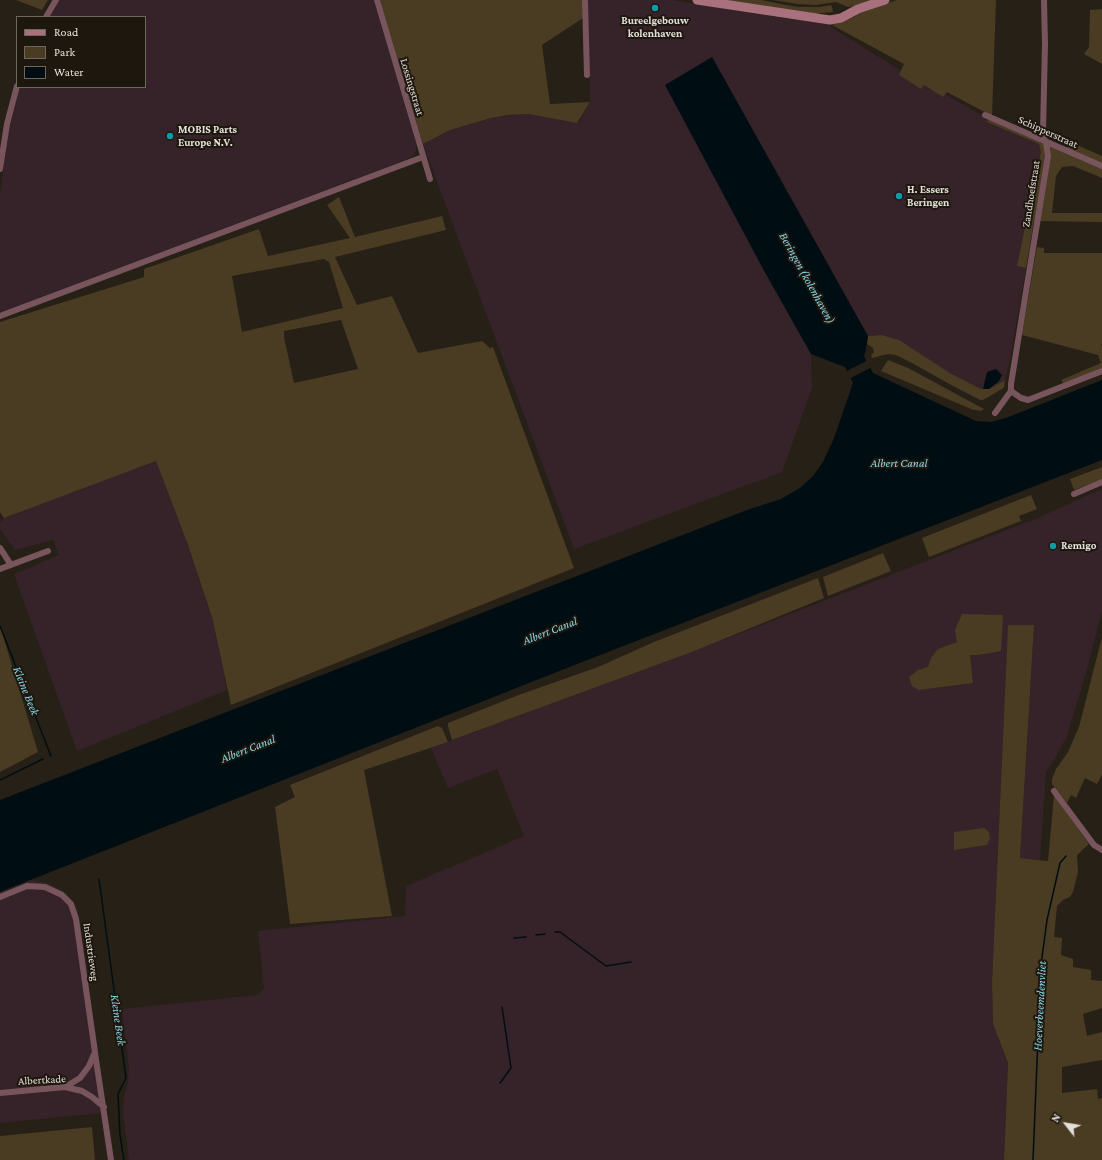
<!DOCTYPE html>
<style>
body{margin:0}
#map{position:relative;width:1102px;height:1160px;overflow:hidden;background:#272017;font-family:"Crimson Pro",serif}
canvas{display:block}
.legend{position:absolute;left:16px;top:16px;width:130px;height:72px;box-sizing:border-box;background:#1d170e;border:1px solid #6c675f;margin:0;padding:5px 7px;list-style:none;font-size:12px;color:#e3dfd9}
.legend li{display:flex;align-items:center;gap:8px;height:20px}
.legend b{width:20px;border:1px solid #6c675f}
.north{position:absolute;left:1046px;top:1104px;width:40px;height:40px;-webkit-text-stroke:3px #1d170e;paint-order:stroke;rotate:301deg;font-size:11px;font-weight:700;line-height:16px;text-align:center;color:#e3dfd9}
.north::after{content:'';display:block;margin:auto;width:14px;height:18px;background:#e3dfd9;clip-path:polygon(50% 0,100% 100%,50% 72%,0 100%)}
</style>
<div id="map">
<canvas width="1102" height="1160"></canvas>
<ul class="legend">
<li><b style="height:5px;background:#a9717e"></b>Road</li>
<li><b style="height:11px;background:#4a3b23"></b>Park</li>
<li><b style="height:11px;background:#000e13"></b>Water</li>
</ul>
<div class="north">N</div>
</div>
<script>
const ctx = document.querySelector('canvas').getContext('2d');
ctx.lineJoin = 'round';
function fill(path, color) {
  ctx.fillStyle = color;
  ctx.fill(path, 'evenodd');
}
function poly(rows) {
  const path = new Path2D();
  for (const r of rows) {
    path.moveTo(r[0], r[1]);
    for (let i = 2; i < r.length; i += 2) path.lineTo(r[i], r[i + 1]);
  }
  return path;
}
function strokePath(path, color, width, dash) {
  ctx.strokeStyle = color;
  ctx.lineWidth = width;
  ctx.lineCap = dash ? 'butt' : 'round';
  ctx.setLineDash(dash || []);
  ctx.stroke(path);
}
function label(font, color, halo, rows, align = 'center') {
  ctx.font = font + ' "Crimson Pro",serif';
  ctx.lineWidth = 4;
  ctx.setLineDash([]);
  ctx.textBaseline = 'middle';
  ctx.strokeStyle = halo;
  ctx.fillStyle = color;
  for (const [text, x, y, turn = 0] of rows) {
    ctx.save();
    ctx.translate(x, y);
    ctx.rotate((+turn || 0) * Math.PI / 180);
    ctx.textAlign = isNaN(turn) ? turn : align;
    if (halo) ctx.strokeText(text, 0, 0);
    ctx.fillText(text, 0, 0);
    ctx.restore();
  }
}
fill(poly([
 [59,0,375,0,416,143,416,151,412,157,408,159,13,308,0,312,0,195,9,129,20,87,145,87,145,17,49,17],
 [588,0,673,0,737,11,791,19,808,20,814,22,829,24,831,27,901,71,900,75,921,89,924,85,943,97,945,94,981,115,989,119,988,122,1039,144,1042,152,1018,266,1026,268,1009,364,1005,380,989,389,981,389,950,373,899,340,882,335,868,336,712,57,762,267,811,354,812,388,782,472,574,549,423,144,450,130,491,118,508,115,528,114,578,123,590,102],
 [156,461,188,545,212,617,227,690,77,751,14,574,59,555,53,540,15,550,0,529,0,522,4,518],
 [1102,489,1102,611,1087,669,1067,736,1053,762,1046,772,1040,860,1020,858,1034,625,1008,625,992,982,993,1024,1008,1063,1004,1160,129,1160,123,1113,124,1098,127,1087,129,1069,122,1009,258,995,264,988,258,931,405,916,406,886,524,836,497,769,448,788,431,748,692,652,1040,517],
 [29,880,47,883,58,888,66,893,73,901,78,911,101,1113,0,1123,0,892]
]), '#352329');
fill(poly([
 [16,0,48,0,42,10],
 [380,0,586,0,586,16,542,45,550,104,590,102,577,123,528,114,508,115,491,118,450,130,423,144],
 [724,0,761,0,786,5,799,7,820,7,831,5,832,7,833,12,811,14,810,12,798,12],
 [773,0,874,0,856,6,848,7,836,2,816,5,798,4],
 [897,0,996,0,992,116,947,92,943,97,924,85,921,89,899,75,904,64,832,25,854,17,858,14],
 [1102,9,1102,64,1084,54,1089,47,1090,10],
 [989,119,1066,151,1070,142,1102,156,1102,178,1073,166,1062,167,1056,176,1052,213,1102,213,1102,222,1034,221,1026,268,1017,266,1041,152,1039,144,987,122],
 [339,197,355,237,442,216,446,230,335,257,357,305,392,296,418,353,482,341,490,348,493,347,574,568,231,705,212,617,188,545,156,461,4,518,0,512,0,322,144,277,144,269,259,229,268,256,350,238,327,205],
 [324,259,329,262,343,308,242,332,232,276],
 [341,320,358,369,294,383,284,337,284,331],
 [1037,247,1044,248,1044,253,1102,253,1102,344,1101,344,1102,347,1102,370,1064,384,1061,380,1101,363,1098,355,1022,335],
 [882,335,899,340,950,373,981,389,989,389,1005,380,1004,387,1002,389,983,400,980,400,953,386,912,363,896,355,888,354,872,358,871,355,874,352,873,348,867,344,868,336],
 [888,360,908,368,984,409,981,411,971,409,881,371],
 [1102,467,1102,479,1074,490,1070,479],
 [1031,495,1037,509,1019,516,1021,521,929,557,922,538],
 [883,553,891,571,828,596,823,577],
 [818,578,824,598,692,652,452,740,448,726,448,723,516,696,598,667,654,642],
 [962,614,1003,615,1001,651,978,655,970,655,973,683,919,690,912,686,909,677,918,670,928,667,931,658,938,649,957,642,955,630],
 [1008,625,1034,625,1020,858,1048,861,1054,795,1089,844,1077,855,1078,872,1073,892,1070,897,1063,900,1057,906,1054,937,1062,938,1061,955,1073,959,1073,967,1091,970,1091,980,1102,981,1102,1008,1083,1014,1087,1036,1102,1032,1102,1060,1062,1067,1062,1093,1097,1089,1098,1099,1102,1098,1102,1160,1004,1160,1008,1063,993,1024,992,982],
 [1,629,38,752,0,772,0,630],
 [1102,637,1102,775,1097,784,1085,778,1076,798,1071,795,1067,803,1052,784,1052,779,1056,769,1068,752,1079,727],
 [438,726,442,728,448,742,364,770,392,916,290,924,275,807,295,797,290,785],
 [984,828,989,832,990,839,987,845,954,850,954,832],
 [92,1127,95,1160,0,1160,0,1136]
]), '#4a3b23');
fill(poly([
 [712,57,868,336,866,349,864,356,873,373,976,421,991,422,1006,418,1102,380,1102,460,572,666,0,892,0,800,747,510,781,499,800,488,813,476,823,462,834,438,853,383,845,367,811,354,762,267,665,85],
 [996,369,1002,375,999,381,989,389,983,389,987,372]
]), '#000e13');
fill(poly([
 [868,360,872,367,849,379,845,372]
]), '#272017');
strokePath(poly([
 [0,626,51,756],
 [0,780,43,759],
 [99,879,126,1078,118,1094,120,1135,124,1160],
 [555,932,560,932,606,966,631,962],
 [536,935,545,934],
 [514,938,526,937],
 [500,1083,511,1068,502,1007],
 [1033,1160,1041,965,1047,920,1060,863,1066,856]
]), '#000e13', 1.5);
strokePath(poly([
 [377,0,430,179],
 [585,0,587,75],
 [46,17,56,0],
 [985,115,1102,166],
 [0,169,7,124,17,86],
 [0,316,423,157],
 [1011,391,1021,398,1028,400,1102,371],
 [995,413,1011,391,1011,384,1048,156,1046,142,1043,137,1043,132,1045,44,1044,0],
 [1074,494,1102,482],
 [0,548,11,565],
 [0,569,48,551],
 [1054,791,1094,845,1102,850],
 [0,897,27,886,45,887,62,895,71,904,76,919,95,1052,89,1066,80,1078,65,1087],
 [95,1053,111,1160],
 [0,1093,65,1087,82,1091,92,1097,104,1107]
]), '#78555c', 6);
strokePath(poly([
 [697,0,830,20,841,18,858,9,885,0]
]), '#a9717e', 9);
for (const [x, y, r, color] of [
 [655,8,4,"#0f9aa8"],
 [170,136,4,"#0f9aa8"],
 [899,196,4,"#0f9aa8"],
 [1053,546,4,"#0f9aa8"]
]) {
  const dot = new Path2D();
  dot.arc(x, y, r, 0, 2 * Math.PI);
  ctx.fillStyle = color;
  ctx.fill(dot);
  strokePath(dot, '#1d170e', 1.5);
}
label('bold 11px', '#e3dfd9', '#1d170e', [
 ["Bureelgebouw",655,21,"center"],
 ["kolenhaven",655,34,"center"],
 ["MOBIS Parts",178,130],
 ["Europe N.V.",178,143],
 ["H. Essers",907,190],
 ["Beringen",907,203],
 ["Remigo",1061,546]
], 'left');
label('11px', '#e3dfd9', '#1d170e', [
 ["Lossingstraat",412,87,73],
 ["Schipperstraat",1048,132,24],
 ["Zandhoefstraat",1031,194,-81],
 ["Industrieweg",91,952,82],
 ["Albertkade",42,1080,-3]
]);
label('italic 12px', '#8ad3e6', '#1d170e', [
 ["Beringen (kolenhaven)",807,278,61],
 ["Albert Canal",899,463],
 ["Albert Canal",550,631,-21],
 ["Kleine Beek",26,691,68],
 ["Albert Canal",248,749,-21],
 ["Hoeverbeemdenvliet",1040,1006,-87],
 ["Kleine Beek",118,1020,82]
]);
</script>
